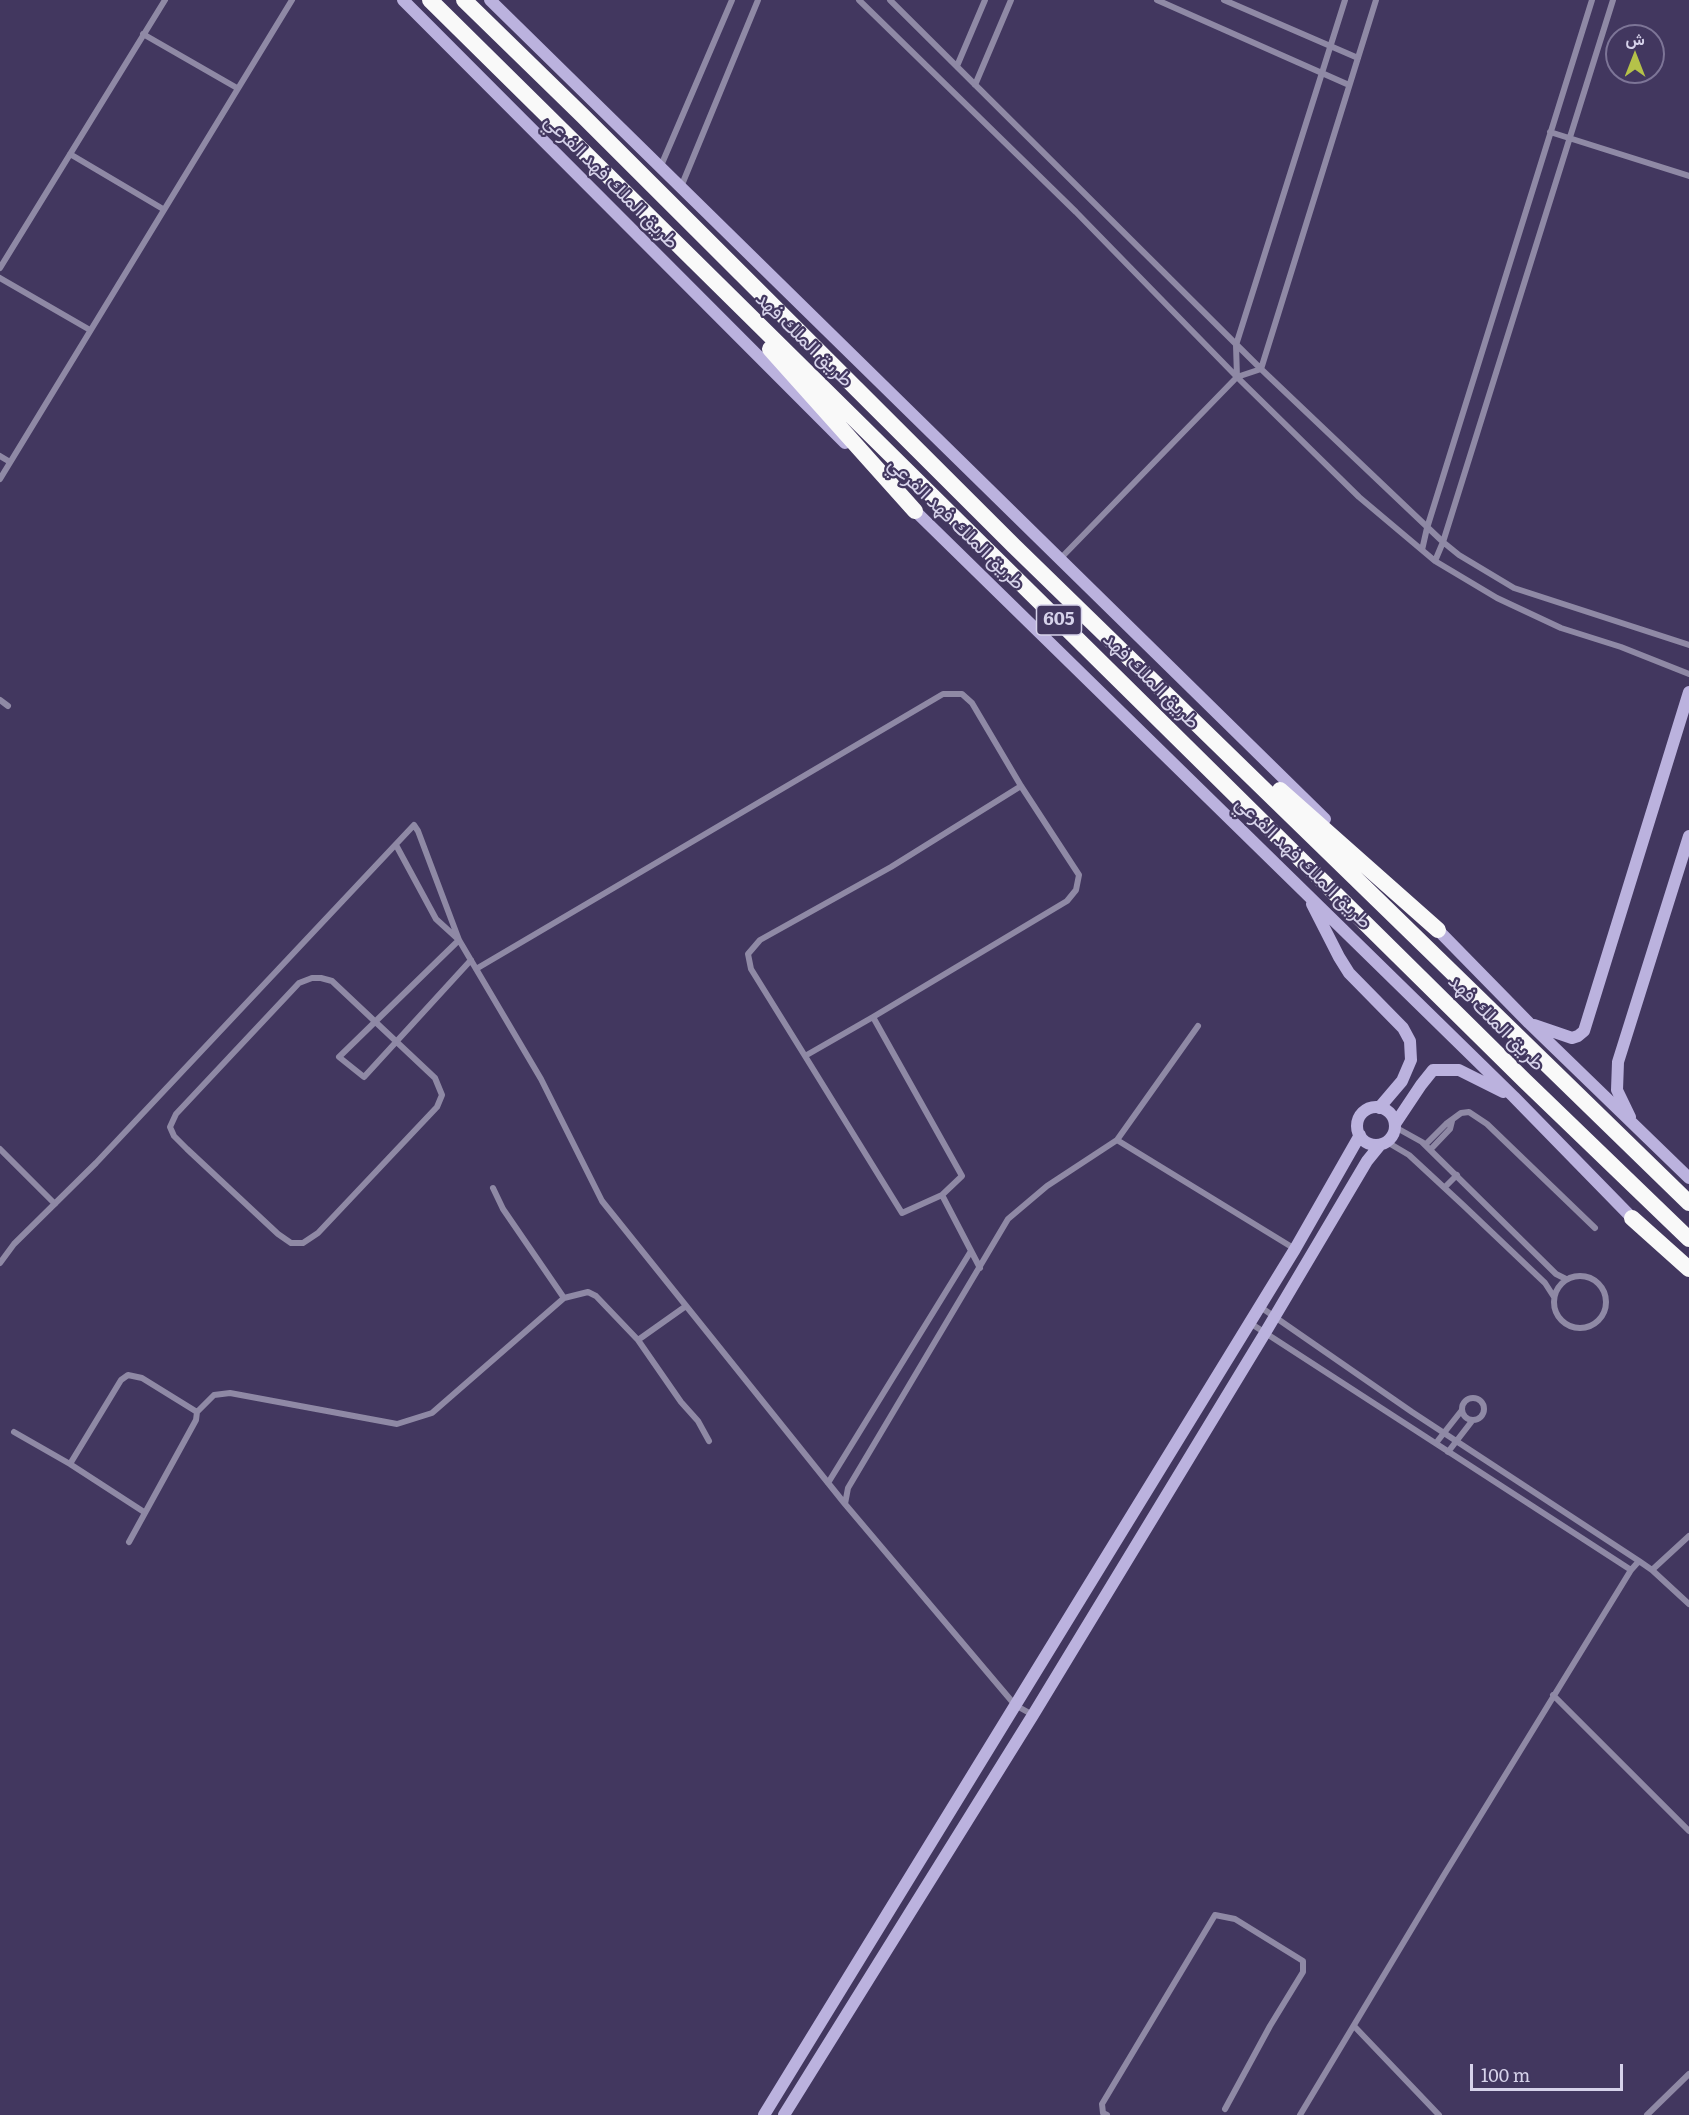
<!DOCTYPE html>
<meta charset="utf-8">
<style>
body{margin:0}
#map{position:relative;width:1689px;height:2115px;overflow:hidden;background:#42375f;font-family:Literata,Vazirmatn,serif}
canvas{display:block}
.north{position:absolute;left:1605px;top:24px;width:60px;height:60px;box-sizing:border-box;background:#42375f;border:2px solid #7d7597;border-radius:50%;rotate:0deg;font-size:16px;font-weight:700;line-height:24px;text-align:center;color:#d6d2ea}
.north::after{content:'';display:block;margin:auto;width:21px;height:27px;background:#b5c249;clip-path:polygon(50% 0,100% 100%,50% 72%,0 100%)}
.scale{position:absolute;left:1470px;top:2064px;width:153px;height:27px;box-sizing:border-box;border:3px solid #d6d2ea;border-top:0;padding-left:8px;font-size:18px;line-height:21px;white-space:nowrap;color:#d6d2ea;-webkit-text-stroke:4px #42375f;paint-order:stroke}
</style>
<div id="map">
<canvas width="1689" height="2115"></canvas>
<div class="north">ش</div>
<div class="scale">100 m</div>
</div>
<script>
const ctx = document.querySelector('canvas').getContext('2d');
ctx.lineJoin = 'round';
function poly(rows) {
  const path = new Path2D();
  for (const r of rows) {
    if (r.length === 3) {
      path.moveTo(r[0] + r[2], r[1]);
      path.arc(r[0], r[1], r[2], 0, 2 * Math.PI);
      continue;
    }
    path.moveTo(r[0], r[1]);
    for (let i = 2; i < r.length; i += 2) path.lineTo(r[i], r[i + 1]);
  }
  return path;
}
function strokePath(path, color, width, dash) {
  ctx.strokeStyle = color;
  ctx.lineWidth = width;
  ctx.lineCap = dash ? 'butt' : 'round';
  ctx.setLineDash(dash || []);
  ctx.stroke(path);
}
function label(font, color, halo, rows, align = 'center') {
  ctx.font = font + ' Literata,Vazirmatn,serif';
  ctx.lineWidth = 4.5;
  ctx.setLineDash([]);
  ctx.textBaseline = 'middle';
  ctx.strokeStyle = halo;
  ctx.fillStyle = color;
  for (const [text, x, y, turn = 0] of rows) {
    ctx.save();
    ctx.translate(x, y);
    ctx.rotate((+turn || 0) * Math.PI / 180);
    ctx.textAlign = isNaN(turn) ? turn : align;
    if (halo) ctx.strokeText(text, 0, 0);
    ctx.fillText(text, 0, 0);
    ctx.restore();
  }
}
strokePath(poly([
 [859,0,1076,212,1237,377,1359,497,1435,561,1497,598,1561,628,1621,647,1689,674],
 [890,0,1261,369,1443,542,1459,555,1514,588,1689,645],
 [1157,0,1349,85],
 [1224,0,1358,58],
 [143,34,237,88],
 [957,66,985,0],
 [975,85,1011,0],
 [1550,132,1689,176],
 [70,154,163,209],
 [660,168,732,0],
 [681,187,758,0],
 [0,268,165,0],
 [0,278,90,330],
 [1237,377,1236,345,1345,0],
 [0,456,10,462],
 [0,479,292,0],
 [1422,550,1427,528,1592,0],
 [1059,560,1237,377,1261,369,1376,0],
 [1435,561,1443,542,1613,0],
 [0,700,8,706],
 [396,845,436,919,459,940,339,1057,364,1077,471,960],
 [476,969,943,694,962,694,972,703,1021,786,1079,875,1076,890,1067,901,873,1017,805,1056,902,1213,942,1195,980,1268],
 [312,978,321,978,332,981,435,1078,442,1095,437,1107,318,1233,303,1243,291,1243,278,1234,187,1149,174,1136,170,1127,176,1114,299,983,312,978],
 [873,1017,962,1176,942,1195],
 [805,1056,751,969,748,954,760,940,891,867,1021,786],
 [1395,1127,1422,1142,1556,1274,1566,1279],
 [1117,1140,1198,1026],
 [1387,1142,1409,1155,1463,1205,1545,1283,1554,1297],
 [1425,1145,1446,1124,1461,1113,1469,1112,1487,1124,1595,1228],
 [0,1149,55,1204],
 [1430,1150,1450,1129,1452,1121],
 [1445,1187,1457,1175],
 [493,1188,503,1209,564,1298],
 [0,1263,14,1244,96,1163,414,825,418,831,459,940,541,1079,602,1201,845,1504],
 [1580,1302,26],
 [1259,1306,1412,1412,1639,1561],
 [1250,1323,1631,1570],
 [638,1340,686,1306],
 [1473,1409,11],
 [14,1432,70,1464,144,1512],
 [1436,1443,1462,1410],
 [1448,1452,1472,1421],
 [70,1464,121,1380,128,1375,142,1378,197,1412],
 [828,1483,971,1251],
 [129,1542,196,1420,197,1412,214,1395,230,1393,397,1424,432,1413,564,1298,588,1292,596,1296,638,1340,681,1402,698,1421,709,1441],
 [1652,1570,1689,1604],
 [1553,1695,1689,1831],
 [1033,1715,1015,1705,845,1504,848,1488,1008,1219,1047,1186,1117,1140,1295,1249],
 [1354,2026,1439,2115],
 [1107,2115,1103,2113,1102,2104,1215,1915,1235,1919,1303,1961,1303,1972,1270,2026,1225,2109],
 [1300,2115,1444,1875,1631,1570,1639,1561,1652,1570,1689,1536],
 [1647,2115,1689,2074]
]), '#8f89a5', 6);
strokePath(poly([
 [403,0,845,443],
 [490,0,1325,819],
 [909,505,1514,1097,1638,1224],
 [1312,904,1339,957,1349,973,1403,1028,1410,1041,1411,1060,1402,1081,1379,1108],
 [1434,926,1529,1023,1689,1178],
 [1534,1025,1572,1038,1578,1036,1584,1031,1689,692],
 [1376,1126,19],
 [1630,1117,1617,1090,1618,1062,1689,836],
 [1395,1124,1421,1085,1433,1070,1459,1070,1503,1092],
 [764,2115,1295,1249,1360,1135],
 [784,2115,1033,1715,1265,1333,1367,1161,1380,1145]
]), '#bbb2de', 12);
strokePath(poly([
 [430,0,1525,1081,1689,1239],
 [464,0,583,116,1014,546,1689,1203],
 [770,349,915,511],
 [1280,790,1438,930],
 [1632,1218,1689,1269]
]), '#f9f9f9', 16);
for (const [x, y, w] of [
 [1059,620,45]
]) {
  const box = new Path2D();
  box.roundRect(x - w / 2, y - 15, w, 30, 4.5);
  ctx.fillStyle = '#42375f';
  ctx.fill(box);
  strokePath(box, '#d6d2ea', 1.5);
}
label('bold 18px', '#d6d2ea', null, [
 ["605",1059,620]
]);
label('20px', '#d6d2ea', '#42375f', [
 ["طريق الملك فهد الفرعي",611,182,45],
 ["طريق الملك فهد",804,340,44],
 ["طريق الملك فهد الفرعي",956,524,44],
 ["طريق الملك فهد",1151,681,45],
 ["طريق الملك فهد الفرعي",1303,863,44],
 ["طريق الملك فهد",1496,1023,45]
]);
</script>
